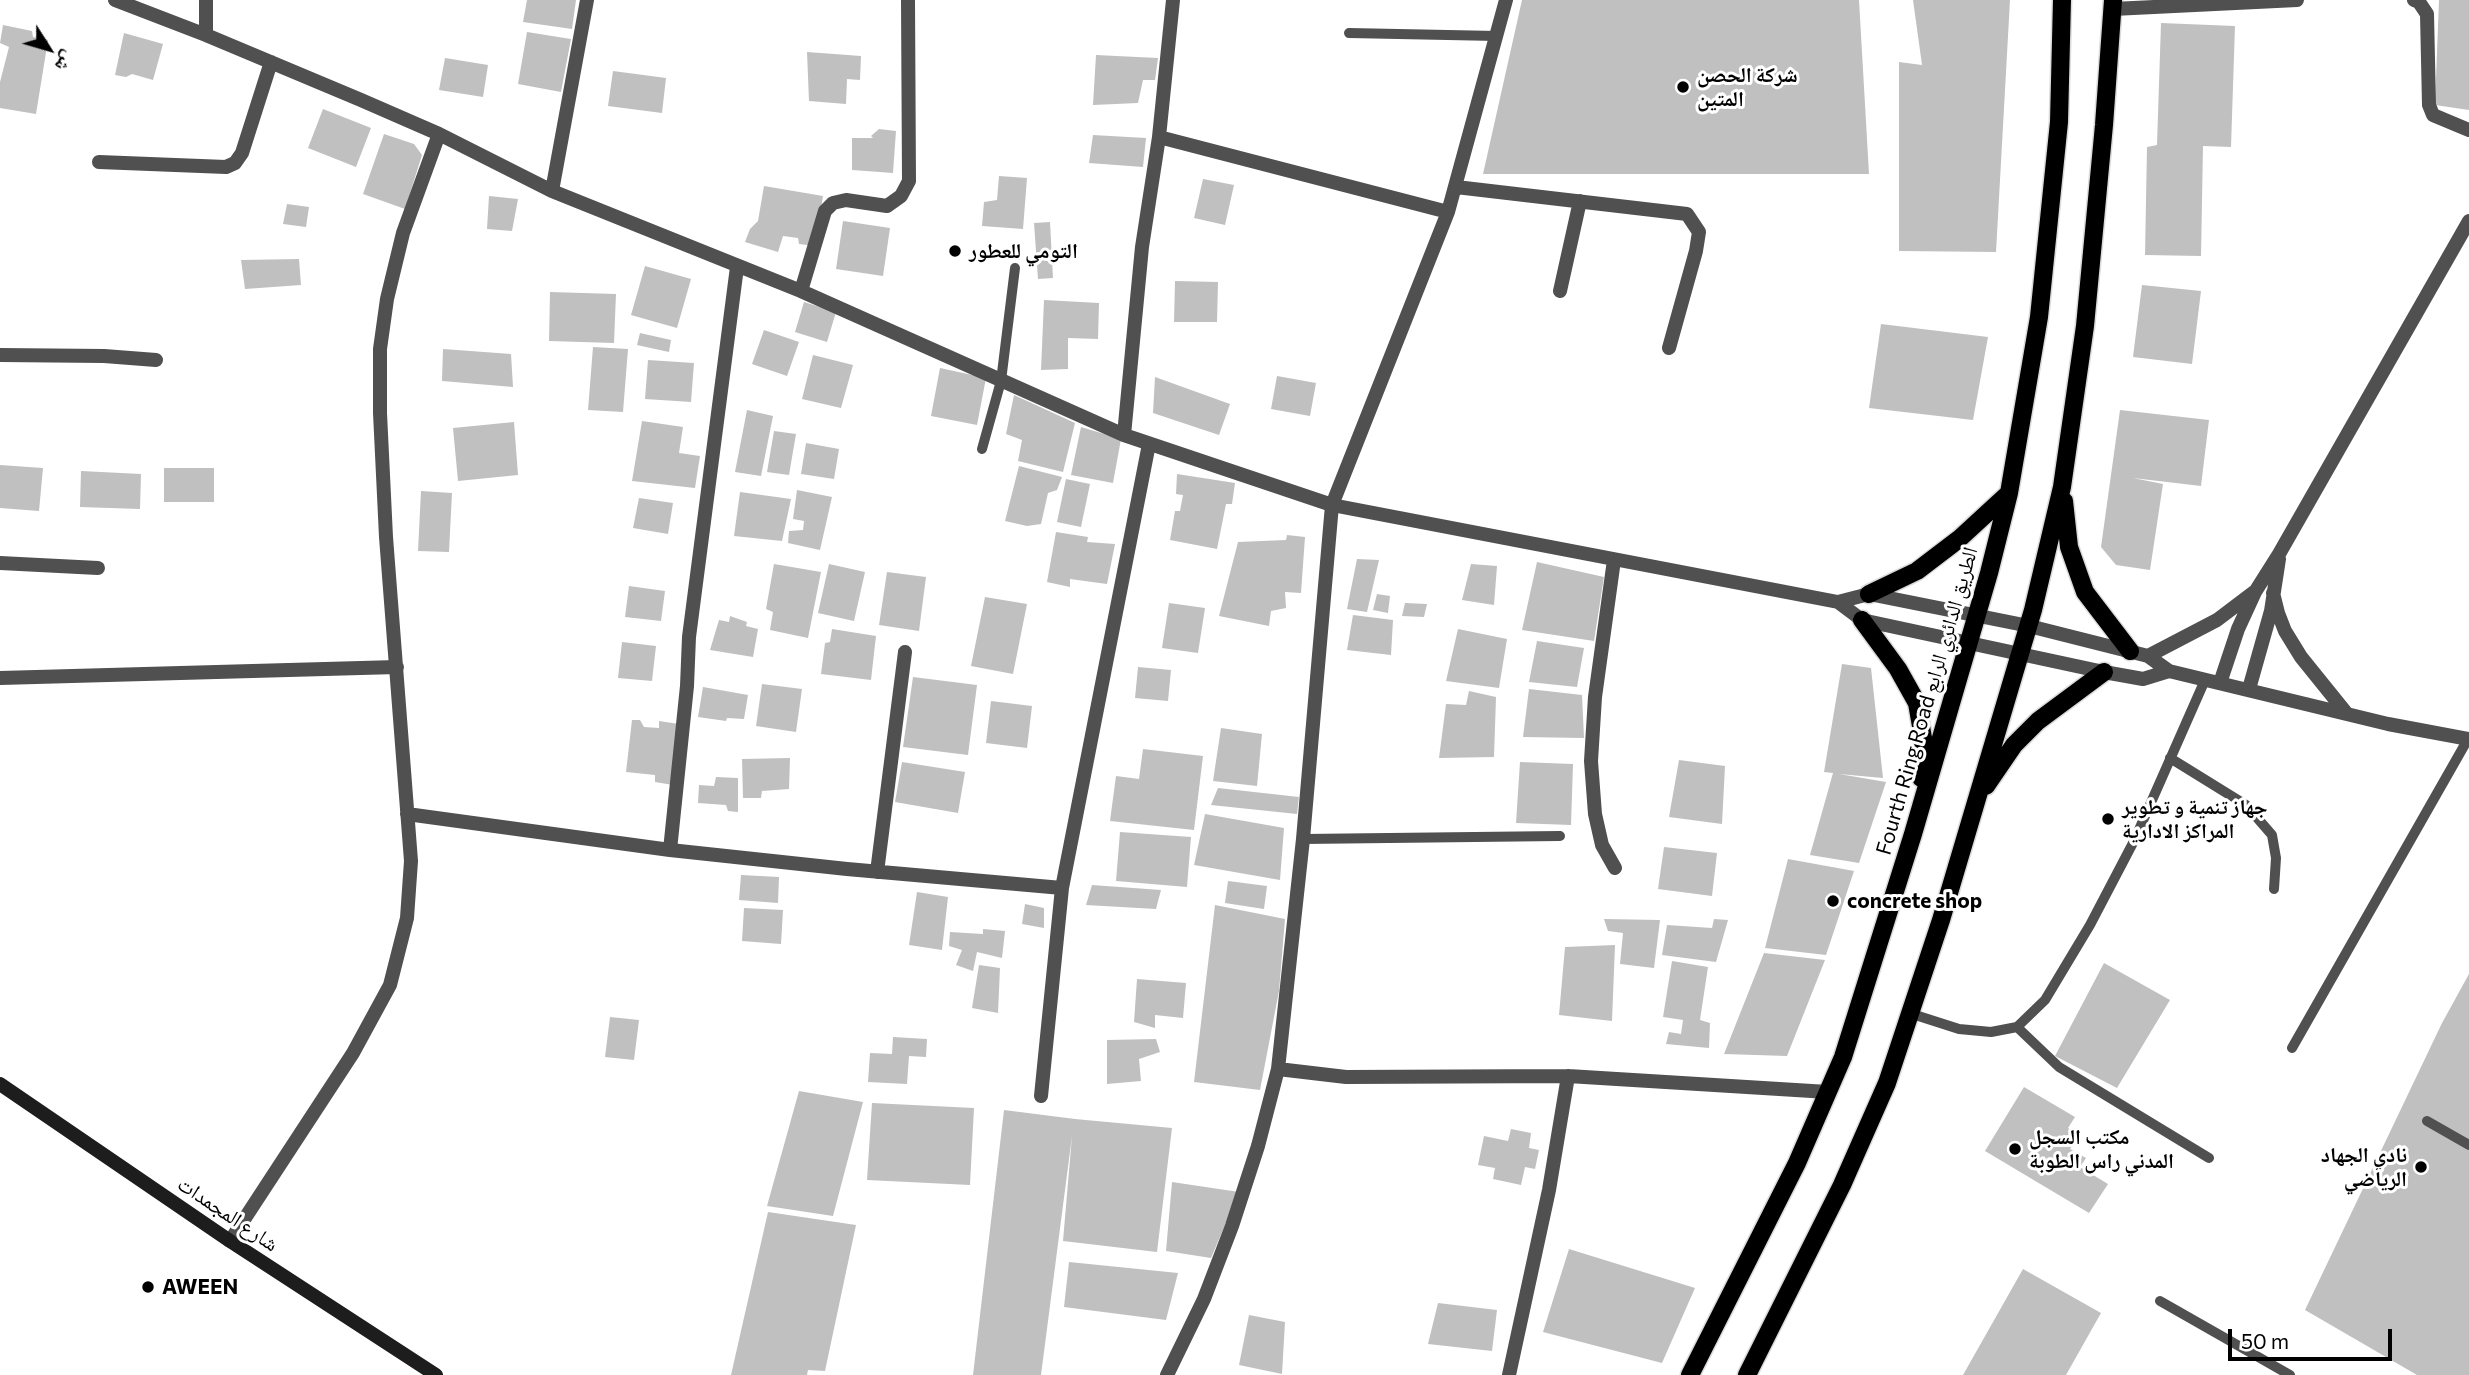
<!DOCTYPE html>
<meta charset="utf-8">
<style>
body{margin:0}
#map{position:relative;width:2469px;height:1375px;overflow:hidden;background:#fff;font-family:Commissioner,"Noto Naskh Arabic",sans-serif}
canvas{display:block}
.north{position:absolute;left:14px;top:14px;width:70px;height:70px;-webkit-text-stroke:5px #fff;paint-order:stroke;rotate:127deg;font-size:19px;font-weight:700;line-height:28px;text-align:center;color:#000}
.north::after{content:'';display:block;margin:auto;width:24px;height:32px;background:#000;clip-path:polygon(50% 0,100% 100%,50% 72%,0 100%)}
.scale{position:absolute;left:2228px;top:1329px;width:164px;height:32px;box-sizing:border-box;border:4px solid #000;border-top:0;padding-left:9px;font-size:21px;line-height:24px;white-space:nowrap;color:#000;-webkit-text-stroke:5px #fff;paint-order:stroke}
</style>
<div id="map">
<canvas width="2469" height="1375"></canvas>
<div class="north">ش</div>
<div class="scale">50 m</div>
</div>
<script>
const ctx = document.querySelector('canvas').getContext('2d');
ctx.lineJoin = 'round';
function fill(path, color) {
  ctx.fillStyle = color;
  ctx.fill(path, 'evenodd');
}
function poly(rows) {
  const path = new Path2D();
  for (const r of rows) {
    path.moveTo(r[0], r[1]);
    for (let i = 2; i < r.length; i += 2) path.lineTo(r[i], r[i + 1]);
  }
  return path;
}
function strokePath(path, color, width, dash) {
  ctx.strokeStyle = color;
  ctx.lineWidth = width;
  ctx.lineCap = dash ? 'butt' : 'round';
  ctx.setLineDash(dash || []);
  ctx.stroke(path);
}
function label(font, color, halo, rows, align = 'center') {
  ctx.font = font + ' Commissioner,"Noto Naskh Arabic",sans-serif';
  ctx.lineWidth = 6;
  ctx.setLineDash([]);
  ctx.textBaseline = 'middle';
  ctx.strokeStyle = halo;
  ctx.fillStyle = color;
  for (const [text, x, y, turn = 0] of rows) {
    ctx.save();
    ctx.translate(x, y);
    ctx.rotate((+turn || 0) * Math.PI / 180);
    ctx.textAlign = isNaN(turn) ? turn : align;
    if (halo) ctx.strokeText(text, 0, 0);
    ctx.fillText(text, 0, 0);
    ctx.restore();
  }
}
fill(poly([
 [527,0,576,0,572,29,523,22],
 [1522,0,1859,0,1869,174,1483,174],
 [1913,0,2010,0,1996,252,1899,251,1899,62,1922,65],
 [2439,0,2469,0,2469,110,2435,105],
 [2161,23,2235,26,2231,147,2203,146,2201,256,2145,255,2147,147,2157,145],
 [3,25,32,31,33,37,48,40,36,114,0,108,0,82,9,47,0,43],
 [527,32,571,39,561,92,518,84],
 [124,33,163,44,153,80,132,74,126,77,115,75],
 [807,52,861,56,860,80,847,79,846,104,809,101],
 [1096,55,1158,58,1155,80,1143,80,1138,103,1093,105],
 [445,58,488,65,483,97,439,90],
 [613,71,666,78,662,113,608,106],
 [323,109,371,128,356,167,308,148],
 [879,129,896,131,893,173,852,170,852,138,873,138,871,136],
 [384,134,414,144,422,155,405,209,363,194],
 [1093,135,1146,138,1143,167,1089,163],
 [999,176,1027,178,1023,229,982,226,984,202,997,200],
 [1203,179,1234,185,1225,225,1194,218],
 [764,186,823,196,815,246,799,244,798,238,783,236,778,252,745,242,750,229,758,221],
 [489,196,518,199,512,231,487,229],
 [287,204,309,207,306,227,283,224],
 [843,221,890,228,883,276,836,269],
 [1050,222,1053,278,1038,279,1034,223],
 [299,259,301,285,245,289,241,260],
 [645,266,691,279,677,328,631,315],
 [1175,281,1218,282,1217,322,1174,322],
 [2142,285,2201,291,2192,364,2133,357],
 [550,292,616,294,614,343,549,341],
 [1044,300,1099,303,1098,339,1068,338,1068,369,1041,370],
 [804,302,836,312,827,342,795,332],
 [1881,324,1988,337,1973,420,1869,408],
 [764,330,799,342,787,376,752,364],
 [640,333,671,340,669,352,637,345],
 [593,347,628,349,623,412,588,410],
 [443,349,511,354,513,387,442,381],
 [813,355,853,365,841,408,802,399],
 [648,360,694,363,691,402,645,399],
 [940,368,986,378,977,425,931,416],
 [1277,376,1316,383,1310,416,1271,409],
 [1155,377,1230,404,1219,435,1153,413],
 [1014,395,1075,423,1063,472,1018,461,1022,440,1006,434],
 [747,410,773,416,761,476,735,472],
 [2120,410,2209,420,2201,486,2133,478,2163,484,2150,570,2116,565,2101,547],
 [642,421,683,427,679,453,700,456,695,488,632,481],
 [514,422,518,475,458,481,453,428],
 [1081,427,1121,439,1113,483,1071,475],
 [774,431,796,434,789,475,767,472],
 [806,443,839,449,834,479,801,474],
 [0,465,43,468,39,511,0,508],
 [1019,466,1062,477,1057,490,1048,493,1041,524,1027,526,1005,521],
 [164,468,214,468,214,502,164,502],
 [81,471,141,474,140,509,80,507],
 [1177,474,1235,483,1232,504,1226,504,1217,549,1170,540,1175,511,1180,511,1183,495,1176,494],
 [1066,479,1090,484,1081,527,1057,522],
 [797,490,832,497,820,550,788,543,789,531,803,530,804,521,793,519],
 [421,491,452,493,449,552,418,551],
 [740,492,791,499,782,541,734,536],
 [639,498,673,503,668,534,633,528],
 [1056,532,1088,537,1087,542,1115,544,1107,584,1070,579,1070,587,1047,582],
 [1287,535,1305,537,1301,593,1285,592,1286,608,1271,611,1269,626,1219,616,1238,542,1286,540],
 [1357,559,1379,560,1367,612,1347,609],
 [1537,562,1604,577,1594,641,1522,630],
 [774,564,821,572,808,638,770,630,773,612,766,609],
 [829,564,865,572,854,621,818,613],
 [1471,564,1497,566,1494,605,1462,600],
 [887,572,926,577,919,631,879,625],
 [629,586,665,591,661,621,625,617],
 [1377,594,1390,596,1388,613,1373,610],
 [985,597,1027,604,1013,674,971,666],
 [1169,603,1205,608,1198,653,1162,648],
 [1405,603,1427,604,1424,617,1402,616],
 [1353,615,1393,620,1391,655,1347,650],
 [730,616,747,622,746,626,758,629,753,657,710,650,719,620,729,622],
 [832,629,876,636,871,680,821,674,825,643,830,642],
 [1458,629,1507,639,1499,688,1446,681],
 [1537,641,1584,648,1577,687,1529,682],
 [622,642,656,646,652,681,618,678],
 [1842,664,1871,668,1883,778,1839,774,1886,782,1859,863,1810,855,1833,773,1824,772],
 [1138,667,1171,670,1168,701,1135,698],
 [913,677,977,685,968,755,903,747],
 [762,684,802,689,796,732,756,726],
 [703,687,748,695,744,719,727,718,726,721,698,717],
 [1529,689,1582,695,1584,738,1523,737],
 [1469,691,1496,697,1494,757,1439,758,1446,704,1466,705],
 [991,701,1032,706,1027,748,986,743],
 [632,720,640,720,644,727,659,728,659,721,679,724,673,785,655,782,655,775,626,772],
 [1221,728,1262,734,1257,786,1213,781],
 [1143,749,1203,756,1194,830,1110,821,1116,776,1139,779],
 [790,758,789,789,762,791,761,798,743,798,742,759],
 [1679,760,1725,766,1722,824,1669,817],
 [902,762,965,772,958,813,895,802],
 [1520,762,1573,764,1571,825,1516,823],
 [716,777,738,778,738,812,728,811,726,805,698,803,699,785,714,786],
 [1218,788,1299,797,1297,814,1211,805],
 [1205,814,1284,828,1280,880,1194,865],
 [1120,832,1191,837,1187,887,1116,881],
 [1664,847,1717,853,1712,896,1658,889],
 [1788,859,1854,871,1826,955,1765,948],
 [741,875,779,877,778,903,739,900],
 [1228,881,1267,886,1264,909,1225,903],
 [1092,885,1161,890,1156,909,1086,905],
 [917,892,948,897,942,950,909,945],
 [1025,904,1044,908,1044,928,1022,924],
 [1215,905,1285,919,1279,991,1260,1090,1194,1082],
 [744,908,783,910,781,944,742,941],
 [1604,919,1660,920,1654,968,1620,964,1623,933,1608,931],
 [1714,919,1728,920,1716,962,1662,955,1667,925,1712,928],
 [983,929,1005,931,1002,958,977,952,973,971,956,965,962,950,949,946,950,932,983,934],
 [1615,945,1612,1021,1559,1015,1565,947],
 [1764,953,1825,960,1787,1056,1724,1054],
 [1672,961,1708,967,1700,1020,1710,1023,1709,1048,1666,1044,1669,1032,1681,1034,1683,1020,1663,1017],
 [2104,963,2170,1000,2117,1088,2055,1056],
 [979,965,1000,968,998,1013,972,1008],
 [2469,974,2469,1375,2417,1375,2305,1310,2442,1023],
 [1137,979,1186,983,1183,1018,1155,1015,1155,1028,1134,1022],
 [610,1017,639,1020,634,1060,605,1057],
 [893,1037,927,1039,926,1057,909,1056,907,1084,868,1082,870,1053,892,1054],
 [1156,1039,1160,1052,1139,1059,1141,1081,1107,1084,1107,1040],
 [2024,1087,2075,1117,2068,1128,2079,1134,2070,1149,2086,1158,2080,1167,2108,1184,2089,1213,1985,1151],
 [799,1091,863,1102,833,1216,767,1206],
 [872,1103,974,1108,970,1185,867,1180],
 [1004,1110,1075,1119,1172,1128,1157,1252,1063,1241,1072,1136,1041,1375,973,1375],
 [1511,1129,1531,1133,1529,1148,1539,1150,1535,1169,1525,1167,1521,1185,1493,1179,1495,1168,1478,1165,1484,1136,1508,1141],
 [1172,1182,1239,1192,1211,1258,1166,1251],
 [768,1212,856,1225,825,1371,808,1370,807,1375,731,1375],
 [1569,1249,1695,1288,1662,1363,1543,1332],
 [1069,1262,1178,1273,1166,1320,1064,1307],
 [2023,1269,2101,1313,2066,1375,1963,1375],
 [1438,1303,1497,1310,1492,1351,1428,1344],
 [1249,1315,1285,1322,1282,1374,1239,1365]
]), '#c0c0c0');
const primary = poly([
 [2064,501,2069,547,2085,592,2130,651],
 [1869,594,1917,571,1959,539,2009,493],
 [1862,620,1898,669,1917,703,1923,738,1921,778],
 [1986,786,2014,745,2038,721,2104,672],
 [1690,1375,1797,1163,1843,1057,1913,834,1989,573,2009,493,2039,317,2059,122,2062,0],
 [1747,1375,1842,1185,1887,1083,1941,920,2033,610,2062,487,2085,326,2104,125,2113,0]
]);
strokePath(primary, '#dbdbdb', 21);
strokePath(poly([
 [1349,33,1497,36],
 [982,449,1001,381,1015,268],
 [2170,758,2246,805,2272,835,2276,858,2274,889],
 [1303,839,1560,836],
 [1909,1013,1959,1029,1991,1032,2017,1027,2045,1000,2090,925,2134,841,2205,680],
 [2017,1027,2059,1067,2209,1158],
 [2292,1048,2468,739],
 [2427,1121,2469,1145],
 [2160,1301,2290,1375]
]), '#505050', 10);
strokePath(poly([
 [115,0,206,35,361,100,439,134,552,191,801,291,1124,435,1332,505,1838,602,1862,620,2104,672,2143,679,2169,671],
 [206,0,206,35],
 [2414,0,2419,2,2427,14,2429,105,2433,115,2469,130],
 [2113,9,2297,0],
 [1159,137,1448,212],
 [99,162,226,167,235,163,242,153,271,62],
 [1456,187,1687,214,1699,232,1696,251,1669,348],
 [552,191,587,0],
 [801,291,825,211,833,203,846,200,887,206,901,196,909,181,908,0],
 [1560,291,1580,201],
 [0,355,104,356,156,360],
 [1124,435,1142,247,1159,137,1173,0],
 [1614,560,1595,697,1591,761,1595,814,1602,845,1615,868],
 [0,563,98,568],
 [2273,593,2278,613,2285,631,2301,657,2347,714],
 [1838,602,1869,594,2029,626,2148,656,2169,671,2388,724,2469,739],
 [2148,656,2217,620,2254,592],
 [0,678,397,667],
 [2220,683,2238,629,2255,592,2279,554,2469,221],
 [2249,689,2271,611,2279,559],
 [407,814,670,850,847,869,1062,888,1149,444],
 [670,850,687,686,689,637,737,267],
 [877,872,905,652],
 [1278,1069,1346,1077,1568,1076,1828,1092],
 [1041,1096,1062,888],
 [230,1241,353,1053,390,985,407,918,411,861,386,537,380,413,380,349,387,299,403,233,439,134],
 [1167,1375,1204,1299,1232,1226,1258,1146,1278,1069,1303,839,1332,505,1448,212,1506,0],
 [1509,1375,1549,1190,1568,1076]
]), '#505050', 14);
strokePath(poly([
 [0,1084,230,1241,436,1375]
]), '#1d1d1d', 14);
strokePath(primary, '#000', 18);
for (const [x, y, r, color] of [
 [1683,87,7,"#000"],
 [955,251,7,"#000"],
 [2108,819,7,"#000"],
 [1833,901,7,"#000"],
 [2015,1149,7,"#000"],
 [2421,1167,7,"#000"],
 [148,1287,7,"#000"]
]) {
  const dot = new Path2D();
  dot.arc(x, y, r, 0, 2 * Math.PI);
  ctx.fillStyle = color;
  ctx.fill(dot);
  strokePath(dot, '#fff', 2.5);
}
label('bold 21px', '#000', '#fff', [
 ["شركة الحصن",1697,75],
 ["المتين",1697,99],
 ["التومي للعطور",969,251],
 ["جهاز تنمية و تطوير",2122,807],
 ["المراكز الادارية",2122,831],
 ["concrete shop",1847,901],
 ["مكتب السجل",2029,1137],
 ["المدني راس الطوبة",2029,1161],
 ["نادي الجهاد",2407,1155,"right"],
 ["الرياضي",2407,1179,"right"],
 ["AWEEN",162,1287]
], 'left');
label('21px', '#000', '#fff', [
 ["Fourth Ring Road الطريق الدائري الرابع",1927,701,-74],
 ["شارع المجمدات",228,1214,34]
]);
</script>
